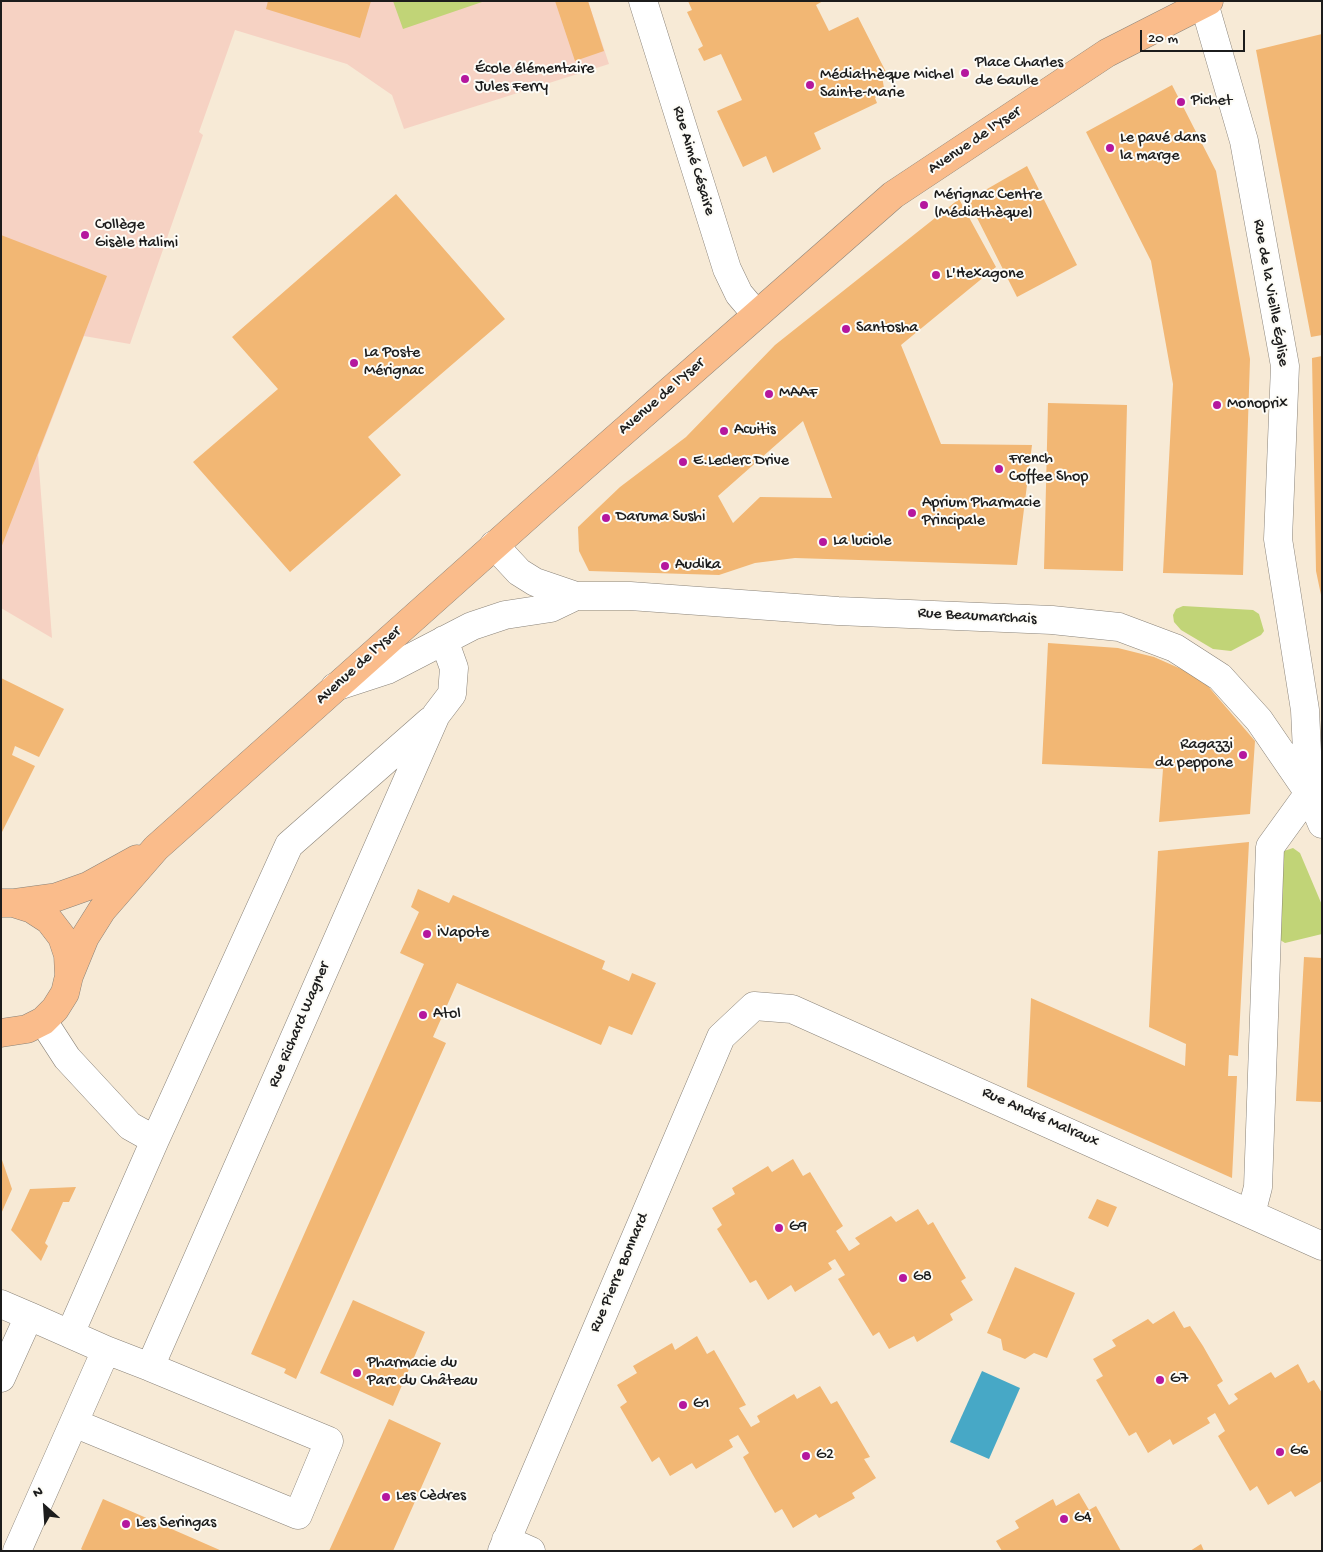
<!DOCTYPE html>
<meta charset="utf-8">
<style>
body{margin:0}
#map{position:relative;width:1323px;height:1552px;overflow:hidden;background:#f7ead6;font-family:"Gochi Hand",sans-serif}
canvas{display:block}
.frame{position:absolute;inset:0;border:2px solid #1c1c1c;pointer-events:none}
.north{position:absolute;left:20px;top:1482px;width:50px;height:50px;-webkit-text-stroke:4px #fdfcf7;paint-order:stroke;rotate:334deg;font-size:14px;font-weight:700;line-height:20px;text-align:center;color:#1c1c1c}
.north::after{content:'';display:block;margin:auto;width:18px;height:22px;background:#1c1c1c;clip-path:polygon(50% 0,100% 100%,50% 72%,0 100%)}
.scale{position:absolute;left:1140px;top:30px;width:105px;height:22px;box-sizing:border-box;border:2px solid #1c1c1c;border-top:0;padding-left:6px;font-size:15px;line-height:18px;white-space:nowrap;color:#1c1c1c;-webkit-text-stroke:4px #fdfcf7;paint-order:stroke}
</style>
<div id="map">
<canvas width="1323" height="1552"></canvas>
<div class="frame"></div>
<div class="north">N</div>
<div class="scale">20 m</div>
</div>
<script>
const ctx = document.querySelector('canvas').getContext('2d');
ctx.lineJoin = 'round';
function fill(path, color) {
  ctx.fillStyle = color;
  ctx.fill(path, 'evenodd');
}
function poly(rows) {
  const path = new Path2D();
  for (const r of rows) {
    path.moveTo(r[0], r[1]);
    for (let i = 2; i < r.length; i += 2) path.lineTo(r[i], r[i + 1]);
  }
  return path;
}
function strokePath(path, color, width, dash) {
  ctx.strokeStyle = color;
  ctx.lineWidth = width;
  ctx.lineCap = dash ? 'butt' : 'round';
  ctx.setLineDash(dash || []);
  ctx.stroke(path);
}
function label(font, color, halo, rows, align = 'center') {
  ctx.font = font + ' "Gochi Hand",sans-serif';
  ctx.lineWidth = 4;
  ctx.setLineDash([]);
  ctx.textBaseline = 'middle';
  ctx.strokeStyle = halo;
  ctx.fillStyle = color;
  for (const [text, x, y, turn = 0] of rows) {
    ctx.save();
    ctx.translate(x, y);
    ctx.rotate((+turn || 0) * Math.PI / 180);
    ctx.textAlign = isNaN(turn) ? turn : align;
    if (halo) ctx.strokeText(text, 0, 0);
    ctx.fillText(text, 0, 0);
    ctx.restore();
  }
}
fill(poly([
 [1,1,588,1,609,64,404,129,392,95,347,64,235,30,199,132,203,135,130,344,84,336,38,455,52,638,1,608]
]), '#f6d2c3');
fill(poly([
 [393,1,485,1,403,29],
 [1183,606,1253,610,1259,614,1264,631,1261,635,1231,651,1213,649,1181,630,1174,622,1173,615,1176,609],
 [1293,848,1300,853,1322,905,1322,934,1285,943,1277,938,1281,852]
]), '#c1d477');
fill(poly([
 [982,1371,1020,1388,989,1459,950,1442]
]), '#47a8c6');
fill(poly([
 [268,1,371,1,360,38,266,9],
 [555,1,588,1,604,51,575,61],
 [688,1,823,1,816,5,829,31,858,17,887,74,882,76,884,88,875,98,877,103,814,133,821,149,773,173,766,156,743,167,717,111,742,100,721,54,704,61,698,49,703,46,687,12,692,10],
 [1322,34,1322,335,1311,337,1256,50],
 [1172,85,1216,171,1250,359,1243,575,1163,573,1173,384,1151,261,1086,132],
 [1027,166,1077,265,1017,297,968,200],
 [396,194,505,319,368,437,401,475,290,572,193,462,278,389,232,337],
 [959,199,996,267,901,345,941,444,1032,445,1017,565,795,558,755,563,719,575,589,571,579,551,578,527,620,487,686,437,775,345],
 [803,421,832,498,760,497,733,523,718,496],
 [1,235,107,276,1,548],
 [1322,356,1322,595,1321,595,1316,571,1312,358],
 [1048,403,1127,405,1123,571,1044,569],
 [1048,643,1118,648,1154,657,1188,672,1207,685,1255,741,1250,814,1159,822,1163,769,1042,764],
 [1,678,64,709,39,757,15,746,12,755,35,766,1,834],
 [1249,842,1238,1056,1229,1055,1228,1076,1237,1076,1232,1178,1027,1087,1031,998,1185,1066,1186,1044,1149,1027,1158,851],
 [418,889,449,903,453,895,605,961,602,969,629,981,632,973,656,983,632,1035,609,1026,601,1045,457,983,433,1037,446,1043,296,1379,284,1373,286,1369,251,1354,424,964,400,953,419,912,411,907],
 [1304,957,1322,958,1322,1102,1296,1101],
 [1,1157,12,1189,1,1214],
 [793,1159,803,1176,810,1172,833,1210,843,1226,836,1231,849,1251,860,1244,855,1238,891,1216,896,1222,918,1209,928,1225,933,1222,944,1241,966,1278,961,1281,973,1300,950,1314,953,1320,917,1342,914,1336,889,1349,879,1332,873,1336,838,1279,845,1275,835,1259,828,1263,832,1269,795,1292,791,1285,768,1300,756,1280,750,1283,717,1229,722,1225,712,1208,735,1194,732,1188,768,1166,772,1172],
 [76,1187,69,1202,63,1202,45,1243,48,1246,41,1261,11,1230,30,1189],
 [1097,1199,1117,1207,1108,1227,1088,1218],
 [1015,1267,1075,1293,1047,1358,1034,1353,1025,1359,1003,1350,1001,1339,987,1333],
 [353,1300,425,1332,393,1406,320,1373],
 [1174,1311,1184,1328,1190,1326,1203,1346,1223,1381,1217,1385,1229,1405,1238,1399,1234,1394,1271,1372,1275,1378,1298,1364,1308,1383,1314,1380,1322,1393,1322,1481,1295,1497,1291,1491,1268,1505,1257,1486,1250,1491,1218,1436,1225,1431,1215,1413,1207,1418,1210,1423,1173,1445,1170,1439,1148,1453,1136,1432,1129,1436,1096,1380,1103,1376,1093,1359,1116,1346,1112,1340,1148,1319,1153,1324],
 [697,1336,707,1354,714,1350,746,1405,739,1408,751,1427,760,1422,757,1416,794,1394,797,1399,820,1386,831,1404,837,1401,870,1457,864,1459,876,1478,852,1493,855,1498,819,1518,816,1514,793,1528,782,1509,775,1513,753,1475,743,1457,749,1453,738,1435,729,1440,733,1447,696,1469,692,1463,670,1476,659,1457,652,1462,620,1407,627,1402,617,1385,637,1373,633,1366,672,1343,675,1350],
 [389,1419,441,1443,393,1551,329,1551],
 [1079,1493,1089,1510,1096,1506,1121,1551,1002,1551,996,1541,1019,1528,1015,1521,1053,1499,1056,1506],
 [103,1499,222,1551,84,1551,81,1549],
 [1201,1544,1204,1551,1190,1551]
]), '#f2b774');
const minor = poly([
 [643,1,727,269,739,294,756,314],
 [1204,3,1244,141,1285,366,1278,539,1305,710,1309,793,1322,824],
 [494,545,519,572,535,582,576,596,630,596,838,611,1052,620,1119,627,1175,648,1220,677,1259,720,1309,793,1270,847,1258,1187,1251,1214],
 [335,687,387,670,472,626,505,615,551,608,576,596],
 [43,1021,67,1058,130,1126,155,1140],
 [1,1304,29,1316],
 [70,1334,155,1140,289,845,430,721],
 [106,1350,150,1367,436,715,452,694,454,668,444,640],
 [1,1378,29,1316,106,1350,17,1551],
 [74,1423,298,1515,329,1441,150,1367],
 [506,1540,531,1551],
 [502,1551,721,1037,754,1006,792,1009,1322,1246]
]);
const major = poly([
 [1,903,13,903,32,909,49,920,62,937,68,955,69,976,65,993,55,1009,43,1021,27,1029,1,1033],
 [13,903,57,897,88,886,137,859],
 [69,976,85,937,102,910,156,848,548,498,893,195,1107,53,1209,1]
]);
strokePath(minor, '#8a8379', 29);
strokePath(major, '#8a8379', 29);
strokePath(minor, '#fff', 28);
strokePath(major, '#fabc8b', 28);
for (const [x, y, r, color] of [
 [965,73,5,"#b5179e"],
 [465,79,5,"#b5179e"],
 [810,85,5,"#b5179e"],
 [1181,102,5,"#b5179e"],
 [1110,148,5,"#b5179e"],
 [924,205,5,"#b5179e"],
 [85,235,5,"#b5179e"],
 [936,275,5,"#b5179e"],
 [846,329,5,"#b5179e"],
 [354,363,5,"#b5179e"],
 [769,394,5,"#b5179e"],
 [1217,405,5,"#b5179e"],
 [724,431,5,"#b5179e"],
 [683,462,5,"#b5179e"],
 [999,469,5,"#b5179e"],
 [912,513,5,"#b5179e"],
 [606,518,5,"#b5179e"],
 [823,542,5,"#b5179e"],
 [665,566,5,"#b5179e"],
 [1243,755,5,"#b5179e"],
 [427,934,5,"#b5179e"],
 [423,1015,5,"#b5179e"],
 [779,1228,5,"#b5179e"],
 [903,1278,5,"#b5179e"],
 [357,1373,5,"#b5179e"],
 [1160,1380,5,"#b5179e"],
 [683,1405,5,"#b5179e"],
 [1280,1452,5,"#b5179e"],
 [806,1456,5,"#b5179e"],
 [386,1497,5,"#b5179e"],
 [1064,1519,5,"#b5179e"],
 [126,1524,5,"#b5179e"]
]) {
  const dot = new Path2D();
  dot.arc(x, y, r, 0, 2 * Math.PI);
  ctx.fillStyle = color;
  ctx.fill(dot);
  strokePath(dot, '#fdfcf7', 2);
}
label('16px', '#1c1c1c', '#fdfcf7', [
 ["Place Charles",975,64],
 ["de Gaulle",975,82],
 ["École élémentaire",475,70],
 ["Jules Ferry",475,88],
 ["Médiathèque Michel",820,76],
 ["Sainte-Marie",820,94],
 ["Pichet",1191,102],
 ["Le pavé dans",1120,139],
 ["la marge",1120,157],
 ["Mérignac Centre",934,196],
 ["(Médiathèque)",934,214],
 ["Collège",95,226],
 ["Gisèle Halimi",95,244],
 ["L'Hexagone",946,275],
 ["Santosha",856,329],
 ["La Poste",364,354],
 ["Mérignac",364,372],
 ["MAAF",779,394],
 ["Monoprix",1227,405],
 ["Acuitis",734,431],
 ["French",1009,460],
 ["Coffee Shop",1009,478],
 ["E.Leclerc Drive",693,462],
 ["Aprium Pharmacie",922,504],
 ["Principale",922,522],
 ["Daruma Sushi",616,518],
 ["La luciole",833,542],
 ["Audika",675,566],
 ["Ragazzi",1233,746,"right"],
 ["da peppone",1233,764,"right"],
 ["iVapote",437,934],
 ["Atol",433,1015],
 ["G9",789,1228],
 ["G8",913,1278],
 ["Pharmacie du",367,1364],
 ["Parc du Château",367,1382],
 ["G7",1170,1380],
 ["G1",693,1405],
 ["G6",1290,1452],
 ["G2",816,1456],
 ["Les Cèdres",396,1497],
 ["G4",1074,1519],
 ["Les Seringas",136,1524]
], 'left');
label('16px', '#1c1c1c', '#fdfcf7', [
 ["Avenue de l'Yser",975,141,-34],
 ["Rue Aimé Césaire",693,161,73],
 ["Rue de la Vieille Église",1270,293,80],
 ["Avenue de l'Yser",662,397,-41],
 ["Rue Beaumarchais",977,617,3],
 ["Avenue de l'Yser",359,666,-42],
 ["Rue Richard Wagner",300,1025,-67],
 ["Rue André Malraux",1040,1118,24],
 ["Rue Pierre Bonnard",620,1273,-67]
]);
</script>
